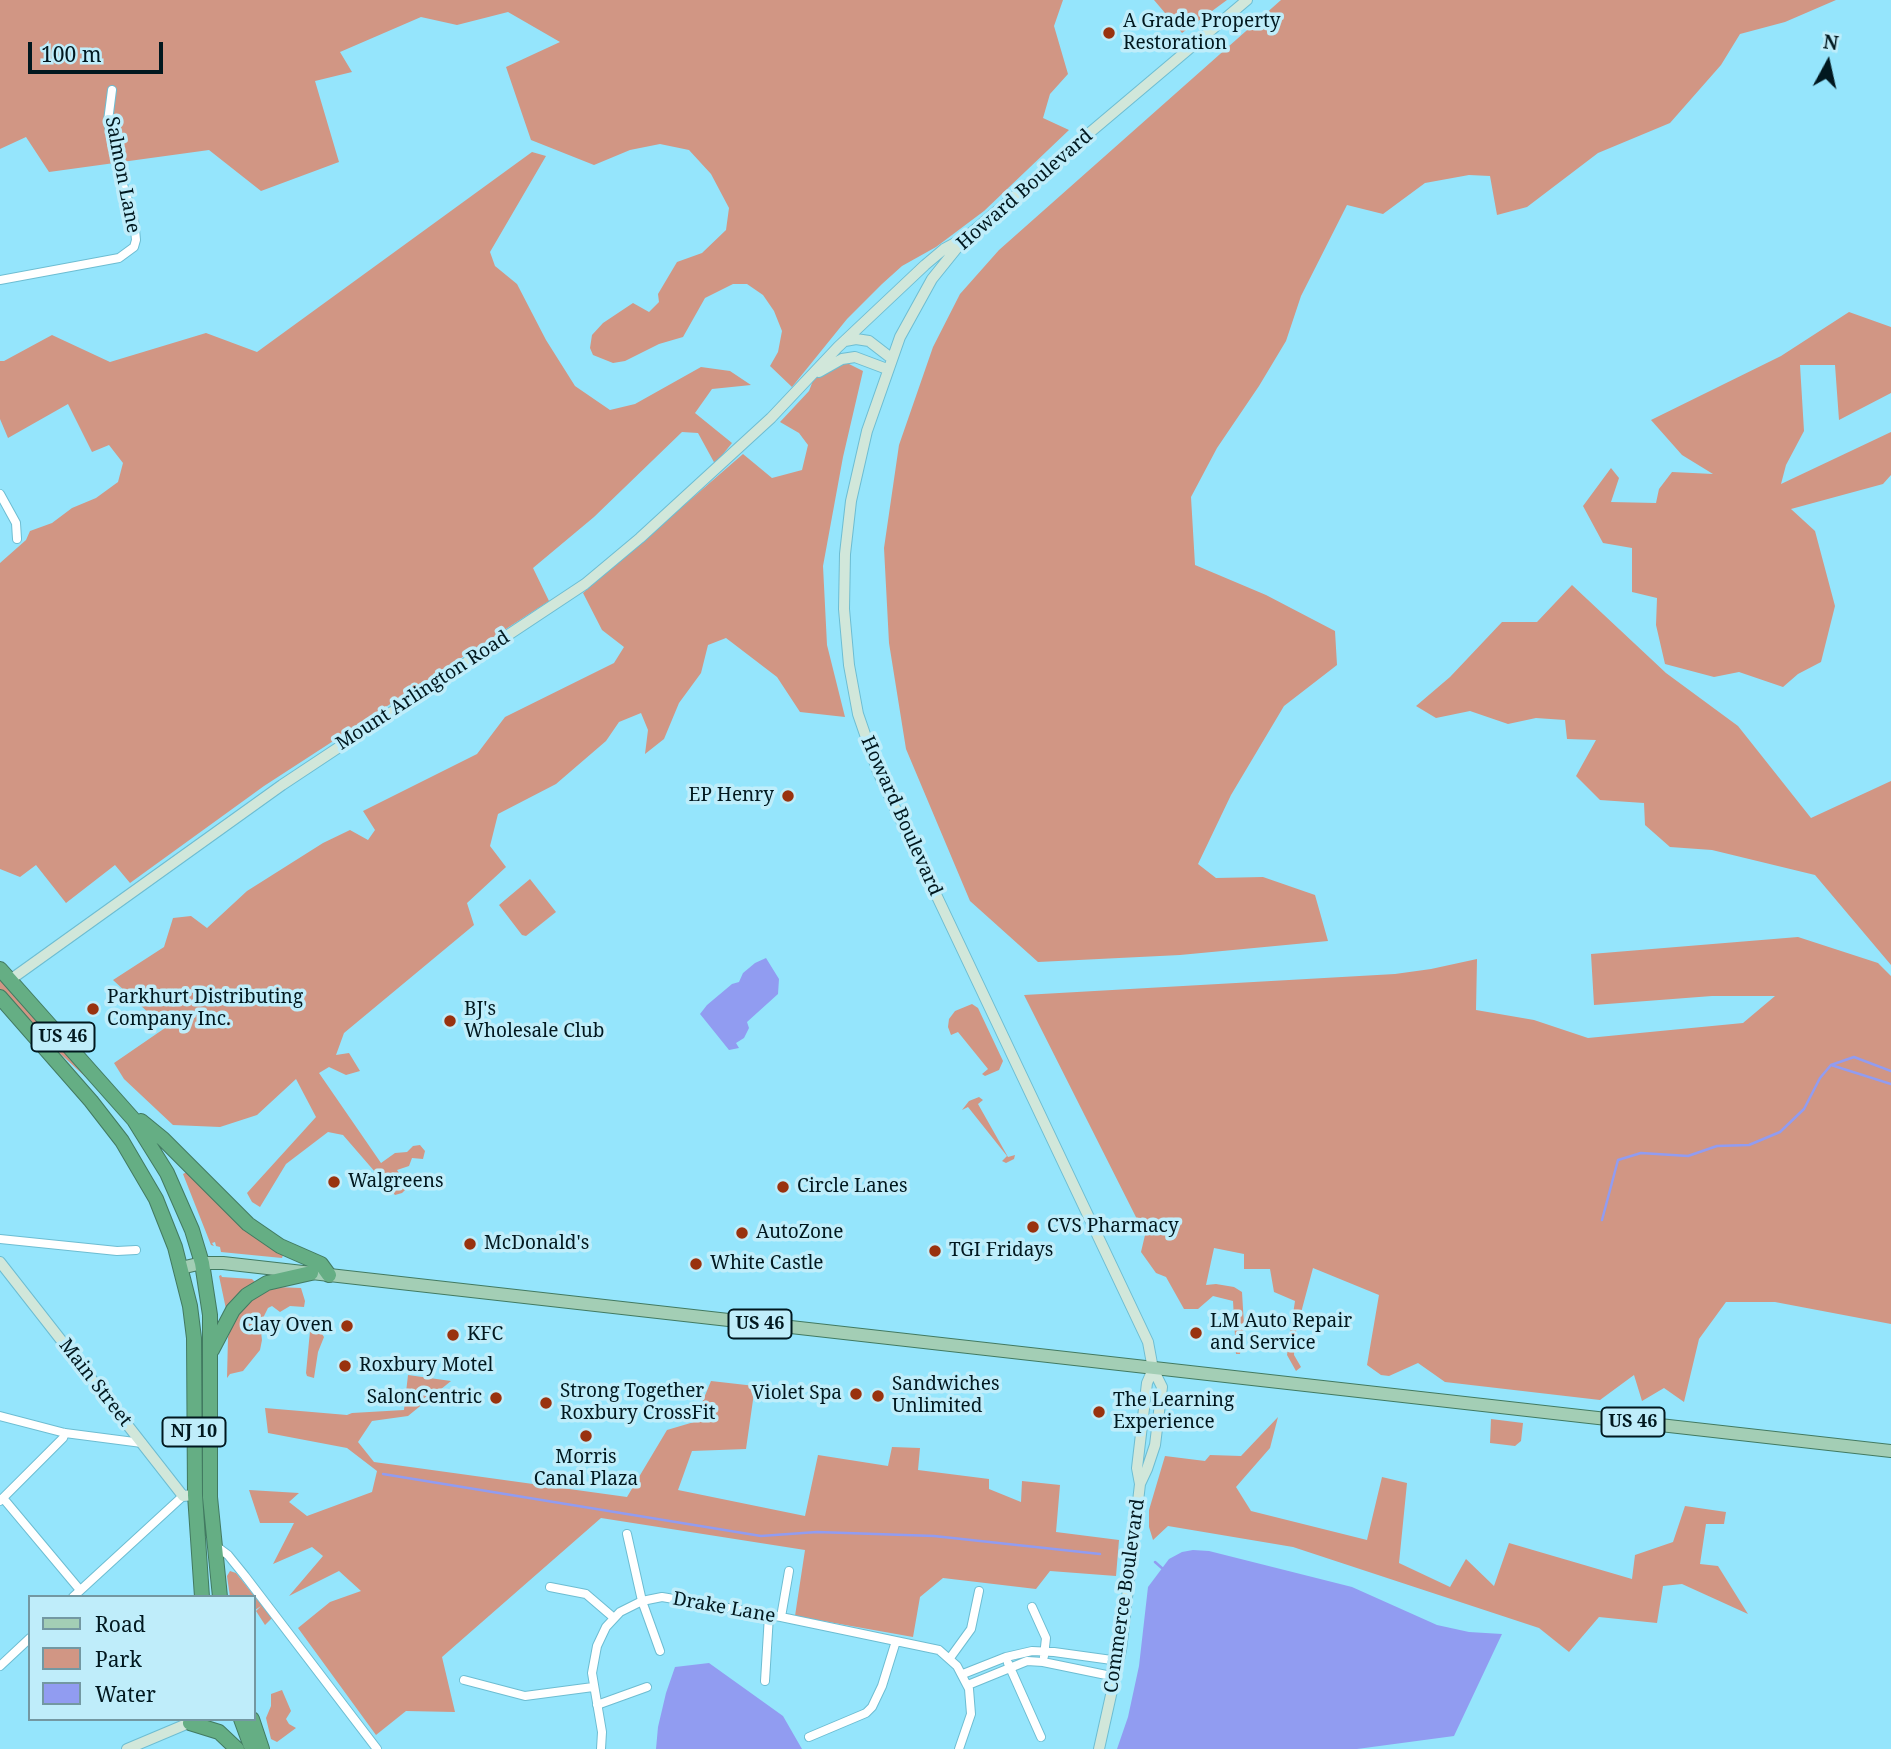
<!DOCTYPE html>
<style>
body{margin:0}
#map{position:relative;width:1891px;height:1749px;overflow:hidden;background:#95e5fc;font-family:"Noto Serif",serif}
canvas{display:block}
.legend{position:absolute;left:28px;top:1595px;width:228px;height:126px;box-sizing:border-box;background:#bfedfa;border:2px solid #7398a2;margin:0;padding:9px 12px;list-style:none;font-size:21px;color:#01181f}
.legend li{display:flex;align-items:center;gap:14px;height:35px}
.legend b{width:35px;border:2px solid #7398a2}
.north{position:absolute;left:1793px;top:28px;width:70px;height:70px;-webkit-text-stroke:5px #bfedfa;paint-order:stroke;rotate:8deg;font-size:19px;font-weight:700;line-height:28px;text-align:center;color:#01181f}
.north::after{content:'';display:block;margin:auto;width:24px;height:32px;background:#01181f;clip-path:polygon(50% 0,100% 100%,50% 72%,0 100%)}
.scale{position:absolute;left:28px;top:42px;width:135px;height:32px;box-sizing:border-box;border:4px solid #01181f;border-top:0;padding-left:9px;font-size:21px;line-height:24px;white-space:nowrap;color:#01181f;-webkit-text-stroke:5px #bfedfa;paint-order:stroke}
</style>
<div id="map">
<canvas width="1891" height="1749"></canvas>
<ul class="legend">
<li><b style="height:9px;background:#a3ceb5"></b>Road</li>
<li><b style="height:19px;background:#d19684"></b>Park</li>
<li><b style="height:19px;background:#919cf1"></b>Water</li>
</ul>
<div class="north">N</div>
<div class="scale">100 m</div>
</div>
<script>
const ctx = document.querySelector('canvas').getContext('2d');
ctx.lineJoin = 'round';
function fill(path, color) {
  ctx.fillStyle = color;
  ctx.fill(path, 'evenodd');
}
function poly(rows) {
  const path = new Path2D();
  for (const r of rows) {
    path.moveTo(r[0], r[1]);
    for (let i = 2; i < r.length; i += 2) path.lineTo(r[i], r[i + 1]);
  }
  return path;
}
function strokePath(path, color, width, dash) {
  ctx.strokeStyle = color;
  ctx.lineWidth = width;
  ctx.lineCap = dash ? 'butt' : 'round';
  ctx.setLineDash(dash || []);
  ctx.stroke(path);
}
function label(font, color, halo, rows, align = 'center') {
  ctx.font = font + ' "Noto Serif",serif';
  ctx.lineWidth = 7;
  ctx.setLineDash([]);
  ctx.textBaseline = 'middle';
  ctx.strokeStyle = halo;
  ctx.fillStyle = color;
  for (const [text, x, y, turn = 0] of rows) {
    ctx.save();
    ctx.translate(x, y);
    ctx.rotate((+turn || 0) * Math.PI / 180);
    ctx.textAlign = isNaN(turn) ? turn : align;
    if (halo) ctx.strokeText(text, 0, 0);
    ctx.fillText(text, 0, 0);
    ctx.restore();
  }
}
fill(poly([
 [0,0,1063,0,1054,26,1068,74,1050,94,1043,118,1069,130,984,211,936,247,902,266,882,284,847,319,792,387,770,366,778,352,782,331,774,311,763,295,747,284,733,284,705,298,683,337,659,344,625,361,613,363,593,355,590,348,592,335,603,323,633,303,649,312,659,302,658,294,677,262,702,253,726,230,729,208,711,174,689,150,660,144,630,150,594,165,531,140,506,67,560,42,508,12,457,25,421,17,340,52,352,72,315,81,339,162,261,191,209,150,49,172,26,137,0,149],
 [1154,0,1227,0,1182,33],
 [1281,0,1836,0,1785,22,1740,34,1721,65,1670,123,1598,153,1527,207,1497,215,1490,176,1469,175,1425,183,1383,214,1347,205,1301,296,1286,341,1259,386,1217,448,1191,497,1195,565,1266,595,1335,631,1337,665,1284,706,1231,795,1198,864,1216,878,1263,877,1315,895,1328,941,1180,955,1038,962,970,901,906,749,889,643,884,548,899,445,933,347,960,294,999,250],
 [532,152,546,156,490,252,495,266,517,284,546,340,575,386,610,410,635,404,701,367,730,371,751,385,712,389,695,413,732,443,715,464,698,433,682,432,594,517,533,568,549,601,264,786,130,883,115,865,66,903,36,865,20,877,0,869,0,563,26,540,30,531,52,523,72,508,96,498,118,482,123,463,109,445,92,452,68,404,8,438,0,419,0,361,4,361,52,335,110,362,206,333,257,352],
 [1849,312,1891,327,1891,393,1839,420,1835,365,1800,365,1804,431,1786,465,1781,484,1891,432,1891,475,1883,484,1791,509,1815,531,1835,606,1821,662,1798,674,1783,687,1739,672,1714,677,1665,664,1656,625,1657,598,1632,592,1632,548,1603,543,1583,506,1611,468,1619,478,1611,502,1656,503,1659,489,1672,472,1713,474,1682,455,1651,420,1781,356],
 [847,363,863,371,843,457,823,566,827,645,845,717,800,712,777,677,726,638,708,645,701,673,679,703,664,739,645,754,648,730,641,713,619,722,606,741,556,784,498,814,490,846,506,867,467,903,474,925,344,1033,336,1055,349,1053,360,1071,346,1075,329,1067,319,1073,381,1163,395,1153,407,1152,413,1146,420,1145,425,1151,423,1159,412,1158,409,1166,397,1170,408,1187,402,1193,395,1195,343,1135,328,1132,286,1164,260,1207,252,1202,247,1193,316,1117,296,1079,257,1115,220,1127,173,1125,124,1079,114,1063,165,1028,113,980,164,947,173,918,191,916,207,928,247,891,323,843,350,830,368,840,375,830,363,811,477,754,505,717,614,663,624,647,602,630,583,593,743,454,772,478,802,470,808,445,799,433,780,422,809,391,814,378],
 [1572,585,1666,673,1738,726,1811,818,1891,781,1891,965,1815,875,1712,850,1670,847,1645,825,1644,803,1600,800,1576,776,1596,740,1567,739,1565,720,1536,718,1508,724,1470,711,1436,718,1416,706,1450,677,1502,622,1537,622],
 [530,879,556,912,526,936,522,935,499,905],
 [1798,937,1878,963,1891,976,1891,1324,1775,1302,1726,1302,1699,1339,1684,1402,1664,1388,1642,1401,1634,1375,1600,1400,1445,1382,1418,1363,1389,1376,1381,1375,1367,1365,1379,1295,1313,1268,1295,1335,1294,1355,1301,1367,1296,1371,1287,1355,1295,1301,1274,1292,1270,1269,1244,1269,1244,1254,1214,1248,1206,1285,1216,1284,1234,1287,1242,1292,1244,1325,1240,1354,1236,1354,1233,1301,1213,1296,1198,1309,1184,1309,1166,1277,1156,1273,1141,1252,1145,1235,1024,995,1395,974,1431,969,1477,959,1476,1010,1534,1020,1588,1038,1743,1023,1775,996,1712,996,1594,1005,1591,954],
 [0,978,91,1082,40,1035,0,989],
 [972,1004,978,1008,1003,1061,999,1070,985,1076,982,1074,988,1069,958,1032,951,1035,948,1027,949,1019,955,1011],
 [979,1097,983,1100,978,1104,1008,1157,1015,1155,1014,1159,1006,1163,1002,1161,1007,1156,968,1107,962,1110,969,1101],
 [187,1172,254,1236,283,1255,282,1258,221,1252,220,1247,216,1246,215,1242,212,1243,214,1246,211,1245,183,1174],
 [221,1275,222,1277,252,1279,256,1283,226,1309,219,1276],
 [275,1287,301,1288,305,1301,304,1307,290,1306,280,1312,272,1306,268,1308,260,1324,262,1340,260,1350,243,1371,230,1374,227,1378,228,1337,235,1317,252,1297],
 [312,1330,320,1331,324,1337,318,1352,314,1378,307,1376,306,1373,310,1331],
 [408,1375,451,1381,408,1416,372,1421,358,1442,374,1462,627,1497,667,1430,694,1422,711,1381,755,1386,746,1449,692,1451,678,1490,805,1516,818,1455,888,1466,892,1447,920,1448,918,1470,989,1479,989,1489,1021,1502,1022,1481,1060,1485,1056,1532,1119,1540,1116,1576,1050,1571,1036,1589,943,1578,920,1597,913,1637,795,1616,805,1550,601,1518,442,1657,455,1712,406,1711,376,1735,298,1628,330,1602,361,1591,339,1571,289,1596,323,1556,312,1547,273,1564,294,1523,260,1523,249,1490,299,1493,289,1502,307,1516,372,1492,377,1471,347,1448,268,1433,265,1408,347,1415,352,1413,404,1410],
 [1278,1417,1270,1448,1236,1487,1251,1511,1367,1540,1382,1477,1407,1483,1399,1563,1450,1587,1466,1559,1494,1586,1509,1543,1632,1579,1635,1555,1673,1542,1685,1506,1726,1512,1724,1524,1706,1524,1700,1564,1718,1566,1748,1614,1682,1584,1663,1586,1657,1623,1599,1617,1569,1652,1539,1628,1293,1547,1168,1526,1153,1540,1149,1527,1149,1510,1165,1456,1205,1461,1210,1455,1241,1456],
 [1491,1419,1523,1423,1521,1441,1515,1446,1490,1443],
 [230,1571,236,1573,272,1618,265,1625,256,1611,261,1606,255,1610,254,1608,254,1597,230,1597,227,1576],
 [282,1690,291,1711,286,1719,289,1724,296,1728,277,1742,271,1739,266,1718,271,1706,271,1694]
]), '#d19684');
fill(poly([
 [766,958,779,979,778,994,747,1022,749,1028,744,1038,736,1043,739,1048,729,1050,700,1014,707,1005,732,984,739,982,743,973,755,963],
 [1193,1550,1209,1551,1352,1587,1437,1625,1469,1632,1502,1634,1454,1736,1357,1749,1117,1749,1128,1717,1139,1666,1148,1587,1169,1559,1182,1552],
 [709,1663,783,1716,802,1749,656,1749,658,1727,666,1693,675,1667]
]), '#919cf1');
strokePath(poly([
 [1831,1065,1854,1057,1891,1071],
 [1602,1220,1618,1160,1641,1153,1688,1156,1717,1146,1749,1145,1780,1132,1804,1109,1820,1078,1831,1065,1891,1084],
 [383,1474,761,1536,817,1532,934,1536,1100,1554],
 [1155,1562,1163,1569]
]), '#919cf1', 2.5);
const street = poly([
 [0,280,119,258,134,247,136,240,134,219,117,166,108,121,112,90],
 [0,494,16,523,17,539],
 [0,1239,117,1251,136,1250],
 [0,1416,65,1433,142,1443],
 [3,1498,80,1590],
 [0,1501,63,1438,65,1433],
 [627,1534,642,1601,660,1651],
 [216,1546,228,1555,245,1576,377,1749],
 [550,1587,586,1594,614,1618],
 [73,1597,183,1496],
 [1032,1607,1046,1638,1044,1656],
 [781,1617,789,1571],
 [950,1658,971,1629,979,1591],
 [1008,1663,1041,1737],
 [0,1666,30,1638],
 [963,1674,1006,1657,1032,1651,1054,1652,1119,1661],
 [464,1680,525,1696,593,1687],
 [765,1681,769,1615],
 [968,1685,1027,1661,1043,1662,1116,1677],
 [597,1705,647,1687],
 [809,1737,866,1713,872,1707,882,1686,896,1641],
 [601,1749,602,1732,592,1673,597,1646,606,1627,620,1612,642,1601,662,1597,781,1617,939,1650,957,1666,969,1689,971,1714,959,1749]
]);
const secondary = poly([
 [845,341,856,339,869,341,891,358],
 [819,372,842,359,855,357,887,369],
 [10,980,282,785,585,584,640,538,771,418,838,347,925,265,944,249,957,242],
 [0,1262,183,1496,195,1495],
 [1140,1484,1147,1469,1155,1445,1162,1387,1153,1369,1148,1342,878,772,858,714,849,665,844,609,845,554,851,501,867,431,900,337,932,279,965,238,1247,0],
 [127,1749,196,1720],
 [1099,1749,1121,1650,1140,1484,1137,1468,1147,1383,1153,1369]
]);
const primary = poly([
 [181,1268,202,1263,223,1263,1891,1451]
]);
const highway = poly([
 [0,969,134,1120,167,1173,192,1230,202,1263,210,1315,210,1497,220,1597],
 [0,997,91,1101,122,1141,156,1199,175,1247,190,1306,194,1338,195,1495,202,1597],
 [141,1121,163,1139,248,1224,280,1246,321,1264,329,1275],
 [212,1350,233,1310,247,1295,267,1283,311,1273],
 [241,1719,252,1749],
 [252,1719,262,1749],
 [190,1723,219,1732,237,1749]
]);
strokePath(street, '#6dbdd2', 10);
strokePath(secondary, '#6dbdd2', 12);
strokePath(primary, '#427a61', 14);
strokePath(highway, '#427a61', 16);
strokePath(street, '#fff', 8);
strokePath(secondary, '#d1e7da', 10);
strokePath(primary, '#a3ceb5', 12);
strokePath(highway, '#65ae84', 14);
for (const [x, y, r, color] of [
 [1109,33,7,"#99320e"],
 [788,796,7,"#99320e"],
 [93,1009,7,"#99320e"],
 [450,1021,7,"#99320e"],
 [334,1182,7,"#99320e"],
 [783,1187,7,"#99320e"],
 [1033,1227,7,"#99320e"],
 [742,1233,7,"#99320e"],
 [470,1244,7,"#99320e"],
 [935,1251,7,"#99320e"],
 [696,1264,7,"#99320e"],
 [347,1326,7,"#99320e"],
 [1196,1333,7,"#99320e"],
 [453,1335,7,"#99320e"],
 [345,1366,7,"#99320e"],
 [856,1394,7,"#99320e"],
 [878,1396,7,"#99320e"],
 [496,1398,7,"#99320e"],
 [546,1403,7,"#99320e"],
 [1099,1412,7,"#99320e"],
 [586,1436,7,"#99320e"]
]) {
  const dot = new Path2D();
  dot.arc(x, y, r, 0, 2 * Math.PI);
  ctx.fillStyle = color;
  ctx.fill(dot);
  strokePath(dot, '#bfedfa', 2.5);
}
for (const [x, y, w] of [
 [63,1037,63],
 [760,1324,63],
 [1633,1422,63],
 [194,1432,63]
]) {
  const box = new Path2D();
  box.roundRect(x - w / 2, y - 14.5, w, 29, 5);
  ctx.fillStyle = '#bfedfa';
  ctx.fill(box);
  strokePath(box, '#01181f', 2);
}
label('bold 18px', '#01181f', null, [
 ["US 46",63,1037],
 ["US 46",760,1324],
 ["US 46",1633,1422],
 ["NJ 10",194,1432]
]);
label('19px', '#01181f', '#bfedfa', [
 ["A Grade Property",1123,22],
 ["Restoration",1123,44],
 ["EP Henry",774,796,"right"],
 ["Parkhurt Distributing",107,998],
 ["Company Inc.",107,1020],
 ["BJ's",464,1010],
 ["Wholesale Club",464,1032],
 ["Walgreens",348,1182],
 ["Circle Lanes",797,1187],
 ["CVS Pharmacy",1047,1227],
 ["AutoZone",756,1233],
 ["McDonald's",484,1244],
 ["TGI Fridays",949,1251],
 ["White Castle",710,1264],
 ["LM Auto Repair",1210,1322],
 ["and Service",1210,1344],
 ["Clay Oven",333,1326,"right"],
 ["KFC",467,1335],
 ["Roxbury Motel",359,1366],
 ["Sandwiches",892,1385],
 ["Unlimited",892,1407],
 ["Strong Together",560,1392],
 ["Roxbury CrossFit",560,1414],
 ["Violet Spa",842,1394,"right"],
 ["SalonCentric",482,1398,"right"],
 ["The Learning",1113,1401],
 ["Experience",1113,1423],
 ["Morris",586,1458,"center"],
 ["Canal Plaza",586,1480,"center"]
], 'left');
label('19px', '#01181f', '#bfedfa', [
 ["Salmon Lane",122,175,79],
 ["Howard Boulevard",1025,190,-41],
 ["Mount Arlington Road",423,691,-33],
 ["Howard Boulevard",901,816,66],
 ["Main Street",95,1383,52],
 ["Commerce Boulevard",1125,1596,-82],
 ["Drake Lane",724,1608,10]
]);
</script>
